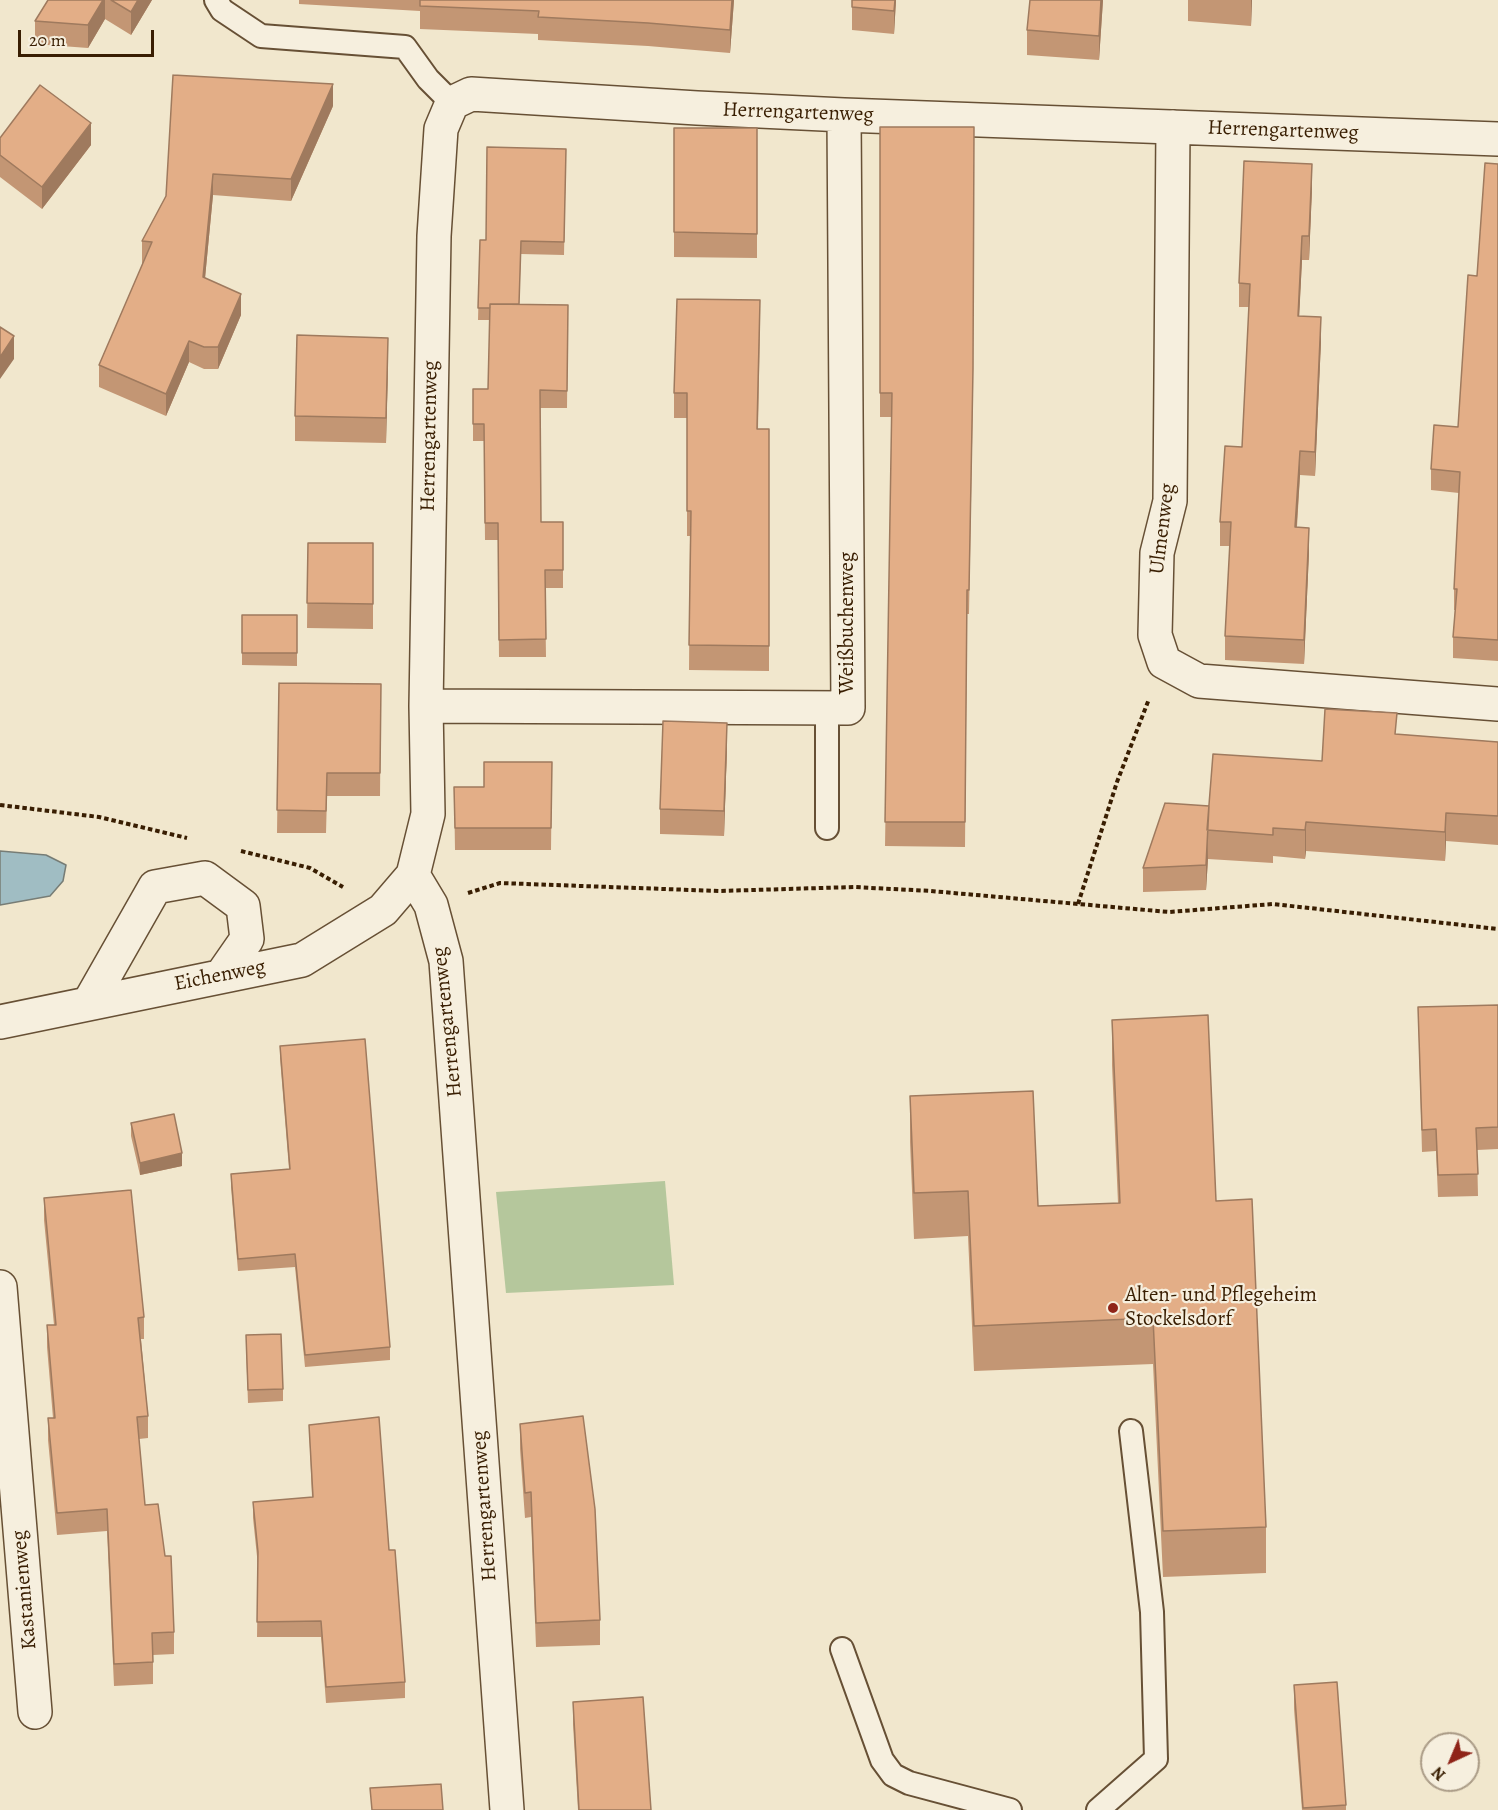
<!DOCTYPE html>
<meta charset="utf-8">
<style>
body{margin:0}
#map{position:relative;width:1498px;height:1810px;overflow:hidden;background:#f1e7cd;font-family:Alegreya,serif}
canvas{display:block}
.north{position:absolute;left:1420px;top:1732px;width:60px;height:60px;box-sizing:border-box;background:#f6efde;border:2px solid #aa9b86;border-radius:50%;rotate:224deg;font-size:16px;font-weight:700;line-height:24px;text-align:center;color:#391e02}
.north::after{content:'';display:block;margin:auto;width:21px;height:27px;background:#8f2418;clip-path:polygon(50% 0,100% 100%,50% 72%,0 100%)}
.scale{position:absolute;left:18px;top:30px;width:136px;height:27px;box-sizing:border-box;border:3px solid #391e02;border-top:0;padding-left:8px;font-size:18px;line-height:21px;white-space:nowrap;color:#391e02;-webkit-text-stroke:4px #f6efde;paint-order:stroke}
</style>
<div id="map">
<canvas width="1498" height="1810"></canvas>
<div class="north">N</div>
<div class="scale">20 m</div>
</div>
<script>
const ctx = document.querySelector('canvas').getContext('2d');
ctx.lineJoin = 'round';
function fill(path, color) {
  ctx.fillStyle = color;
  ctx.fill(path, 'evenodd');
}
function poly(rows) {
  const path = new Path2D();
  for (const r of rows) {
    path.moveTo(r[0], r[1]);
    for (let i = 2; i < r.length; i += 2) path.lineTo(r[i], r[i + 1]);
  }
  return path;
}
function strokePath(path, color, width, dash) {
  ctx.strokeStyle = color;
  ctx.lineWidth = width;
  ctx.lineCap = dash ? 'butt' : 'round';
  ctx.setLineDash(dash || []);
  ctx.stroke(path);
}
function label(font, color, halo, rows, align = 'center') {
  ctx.font = font + ' Alegreya,serif';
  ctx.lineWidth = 4.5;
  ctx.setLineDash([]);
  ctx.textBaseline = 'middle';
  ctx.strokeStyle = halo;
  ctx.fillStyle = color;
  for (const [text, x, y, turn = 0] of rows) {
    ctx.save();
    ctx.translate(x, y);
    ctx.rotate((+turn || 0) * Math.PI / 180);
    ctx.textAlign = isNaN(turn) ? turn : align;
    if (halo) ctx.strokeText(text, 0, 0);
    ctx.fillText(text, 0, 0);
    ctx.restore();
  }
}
fill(poly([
 [665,1181,674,1285,506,1293,496,1192]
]), '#b5c79c');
const water = poly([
 [0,851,46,855,66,865,63,881,50,896,0,905,0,851]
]);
fill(water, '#a0bdc3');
strokePath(water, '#777d76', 1.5);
const service = poly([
 [216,0,222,10,261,36,405,47,428,79,452,103],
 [827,708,827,828],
 [842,1649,882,1760,893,1775,909,1783,1010,1810],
 [1098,1810,1156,1759,1152,1612,1131,1431]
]);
const minor = poly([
 [1173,127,1170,501,1157,553,1155,635,1164,662,1199,681,1498,704],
 [426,706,848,708,844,115],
 [89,1003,155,887,205,878,243,906,247,939,222,975],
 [0,1022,302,960,383,910,413,875],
 [0,1287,35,1712],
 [507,1810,446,961,431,905,413,875,428,814,426,706,434,236,441,129,452,103,471,94,697,108,844,115,1498,139]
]);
strokePath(service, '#675035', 26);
strokePath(minor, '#675035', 36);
strokePath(poly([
 [0,805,99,817,187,838],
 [241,851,310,868,343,887],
 [468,893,500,883,719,891,854,887,931,891,1169,912,1273,904,1498,929],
 [1078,904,1117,782,1149,699]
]), '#391e02', 4, [4.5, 3]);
strokePath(service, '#f6efde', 22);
strokePath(minor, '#f6efde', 33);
fill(poly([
 [48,0,152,0,131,35,105,19,88,48,35,44,35,21],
 [299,0,734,0,730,53,648,46,538,40,538,34,420,29,420,11,299,4],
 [896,0,894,34,852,30,852,7],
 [1103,0,1099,60,1027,55,1027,30],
 [1188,0,1252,0,1251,26,1188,21],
 [333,106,291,201,213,195,205,278,241,315,218,369,204,369,189,362,166,416,99,387,99,365,143,263,142,263,142,241,166,196],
 [880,127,973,393,969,614,967,614,965,847,885,846,892,417,880,417],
 [674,128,757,128,757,258,674,257],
 [0,138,91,145,42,209,0,177],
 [566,149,564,255,521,254,519,304,568,305,567,408,540,408,541,522,563,522,563,588,545,588,546,657,499,657,498,540,485,540,484,441,473,441,473,389,488,389,490,320,478,320,480,240,486,240],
 [1498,164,1498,661,1453,658,1453,637,1455,610,1454,610,1454,589,1459,493,1431,490,1431,469,1458,427,1477,276],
 [1312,188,1309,260,1302,260,1299,316,1321,341,1315,476,1300,475,1297,527,1309,552,1304,664,1225,660,1225,636,1230,546,1220,546,1220,522,1242,447,1249,307,1239,307,1239,283],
 [760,325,758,429,769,429,769,671,689,670,690,536,687,536,687,418,674,418,674,393],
 [388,363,386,443,295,441,295,416],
 [308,543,373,543,373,629,307,628],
 [242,615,297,615,297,666,242,665],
 [279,683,381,684,380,796,327,796,326,833,277,833],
 [1397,734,1498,742,1498,845,1446,841,1445,861,1306,851,1305,859,1273,856,1273,863,1208,859,1206,890,1143,892,1143,868,1322,761],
 [727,747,724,836,660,834,660,809],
 [552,762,551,850,455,850,454,787,484,787],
 [1498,1005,1498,1149,1477,1150,1478,1196,1438,1197,1436,1151,1422,1152,1418,1007],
 [1112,1020,1216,1201,1266,1527,1266,1573,1163,1577,1153,1364,974,1371,968,1236,914,1239,910,1142,910,1096,1038,1206,1118,1203,1112,1065],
 [280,1046,390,1347,390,1360,305,1367,295,1267,238,1271,231,1187,231,1174,289,1169,280,1058],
 [131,1123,182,1166,140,1175,131,1136],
 [44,1198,144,1317,144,1339,141,1339,148,1416,148,1438,139,1439,145,1505,174,1632,174,1654,153,1655,153,1684,114,1686,107,1531,57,1535,48,1440,48,1418,53,1418,47,1347,47,1325,54,1325,44,1220],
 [246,1348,283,1389,283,1401,248,1403],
 [520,1424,600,1620,600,1645,536,1647,531,1517,525,1518,520,1449],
 [309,1425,389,1550,405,1682,405,1698,326,1703,321,1637,257,1637,258,1566,253,1518,253,1502,312,1497],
 [1294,1685,1346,1805,1346,1810,1302,1810,1294,1709],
 [643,1697,651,1810,578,1810,573,1724,573,1702]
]), '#c39674');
fill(poly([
 [103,0,105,0,105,19,88,48,88,25],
 [138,0,152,0,131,35,131,12],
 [732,0,734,0,730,53,730,30],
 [895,0,896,0,894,34,894,11],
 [1101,0,1103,0,1099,60,1099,36],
 [1251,0,1252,0,1251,26],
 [333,84,333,106,291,201,291,179],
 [91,123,91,145,42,209,42,187],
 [1312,164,1312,188,1309,260,1309,236],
 [213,174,213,195,203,299,203,277],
 [1302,236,1302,260,1298,340,1298,316],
 [241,294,241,315,218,369,218,347],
 [1321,317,1321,341,1315,476,1315,452],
 [14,336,14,359,0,379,0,357],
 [388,338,388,363,386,443,386,418],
 [189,341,189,362,166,416,166,394],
 [1300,451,1300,475,1295,551,1295,527],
 [1309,528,1309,552,1304,664,1304,640],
 [727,723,727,747,724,836,724,811],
 [1446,813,1446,841,1445,861,1445,832],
 [1306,822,1306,851,1305,859,1305,830],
 [1207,834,1208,859,1206,890,1206,865],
 [182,1153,182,1166,140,1175,140,1163]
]), '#9f7a5e');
const building = poly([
 [48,0,103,0,88,25,35,21,48,0],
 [111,0,138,0,131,12,111,0],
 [420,0,732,0,730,30,648,23,538,17,539,11,420,6,420,0],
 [852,0,895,0,894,11,852,7,852,0],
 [1030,0,1101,0,1099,36,1027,30,1030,0],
 [173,75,333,84,291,179,213,174,203,277,241,294,218,347,204,347,189,341,166,394,99,365,152,242,142,241,166,196,173,75],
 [40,85,91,123,42,187,0,155,0,138,40,85],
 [880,127,974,127,973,369,969,590,967,590,965,822,885,822,892,393,880,393,880,127],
 [674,128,757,128,757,234,674,232,674,128],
 [487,147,566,149,564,242,521,241,519,304,490,304,490,308,478,308,480,240,486,240,487,147],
 [1244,161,1312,164,1309,236,1302,236,1298,316,1321,317,1315,452,1300,451,1295,527,1309,528,1304,640,1225,636,1231,522,1220,522,1225,446,1242,447,1250,284,1239,283,1244,161],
 [1485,163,1498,164,1498,640,1453,637,1457,589,1454,589,1460,472,1431,469,1434,425,1458,427,1468,275,1477,276,1485,163],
 [677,299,760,300,757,429,769,429,769,646,689,645,691,511,687,511,687,393,674,393,677,299],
 [490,304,568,305,567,391,540,390,541,522,563,522,563,570,545,570,546,639,499,640,498,523,485,523,484,424,473,424,473,389,488,389,490,304],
 [0,327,14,336,0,357,0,327],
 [297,335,388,338,386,418,295,416,297,335],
 [308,543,373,543,373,604,307,603,308,543],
 [242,615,297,615,297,653,242,653,242,615],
 [279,683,381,684,380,773,327,773,326,811,277,810,279,683],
 [1325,709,1397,713,1395,734,1498,742,1498,816,1446,813,1445,832,1306,822,1305,830,1273,828,1273,835,1207,830,1213,754,1322,761,1325,709],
 [663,721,727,723,724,811,660,809,663,721],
 [484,762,552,762,551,828,455,828,454,787,484,787,484,762],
 [1165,803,1209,806,1206,865,1143,868,1165,803],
 [1498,1005,1498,1127,1476,1128,1478,1174,1438,1175,1436,1129,1422,1130,1418,1007,1498,1005],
 [1208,1015,1216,1201,1252,1199,1266,1527,1163,1531,1153,1318,974,1326,968,1191,914,1193,910,1096,1033,1091,1038,1206,1120,1203,1112,1020,1208,1015],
 [365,1039,390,1347,305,1355,295,1254,238,1259,231,1174,290,1169,280,1046,365,1039],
 [174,1114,182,1153,140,1163,131,1123,174,1114],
 [131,1190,144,1317,138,1318,148,1416,137,1417,145,1505,158,1504,165,1556,171,1556,174,1632,152,1633,153,1662,114,1664,107,1509,57,1513,48,1418,55,1418,47,1325,56,1325,44,1198,131,1190],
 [281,1334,283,1389,248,1390,246,1335,281,1334],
 [583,1416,595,1509,600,1620,536,1623,531,1492,525,1493,520,1424,583,1416],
 [379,1417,389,1550,395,1550,405,1682,326,1687,321,1621,257,1622,258,1552,253,1502,313,1497,309,1425,379,1417],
 [1337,1682,1346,1805,1303,1808,1294,1685,1337,1682],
 [643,1697,651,1810,579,1810,573,1702,643,1697],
 [441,1784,443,1810,372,1810,370,1788,441,1784]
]);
fill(building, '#e3ae87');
strokePath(building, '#9f7a5e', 1.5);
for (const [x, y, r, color] of [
 [1113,1308,6,"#8f2418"]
]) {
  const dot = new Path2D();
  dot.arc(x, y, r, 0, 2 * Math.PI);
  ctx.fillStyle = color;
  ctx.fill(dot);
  strokePath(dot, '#f6efde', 2);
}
label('21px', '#391e02', '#f6efde', [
 ["Herrengartenweg",798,113,2],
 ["Herrengartenweg",1283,131,2],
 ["Herrengartenweg",430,436,-89],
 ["Ulmenweg",1163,529,-83],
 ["Weißbuchenweg",848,623,-90],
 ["Eichenweg",220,976,-11],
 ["Herrengartenweg",448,1022,-96],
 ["Herrengartenweg",485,1506,-94],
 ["Kastanienweg",25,1590,-95]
]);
label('21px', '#391e02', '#f6efde', [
 ["Alten- und Pflegeheim",1125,1296],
 ["Stockelsdorf",1125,1320]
], 'left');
</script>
